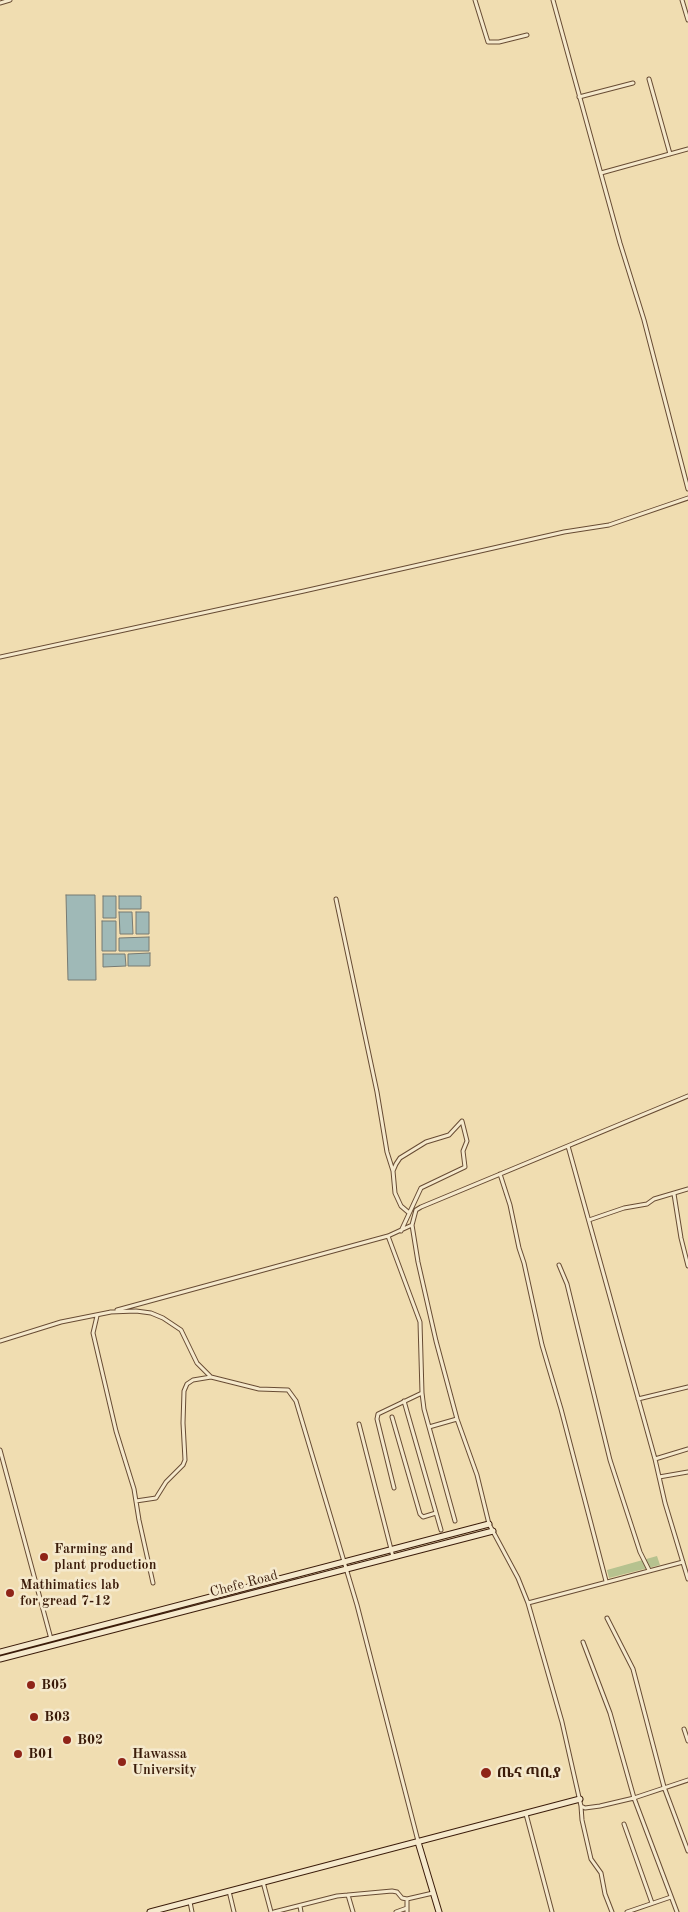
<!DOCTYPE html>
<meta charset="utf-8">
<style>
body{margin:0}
canvas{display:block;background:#f0ddb1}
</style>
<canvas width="688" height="1912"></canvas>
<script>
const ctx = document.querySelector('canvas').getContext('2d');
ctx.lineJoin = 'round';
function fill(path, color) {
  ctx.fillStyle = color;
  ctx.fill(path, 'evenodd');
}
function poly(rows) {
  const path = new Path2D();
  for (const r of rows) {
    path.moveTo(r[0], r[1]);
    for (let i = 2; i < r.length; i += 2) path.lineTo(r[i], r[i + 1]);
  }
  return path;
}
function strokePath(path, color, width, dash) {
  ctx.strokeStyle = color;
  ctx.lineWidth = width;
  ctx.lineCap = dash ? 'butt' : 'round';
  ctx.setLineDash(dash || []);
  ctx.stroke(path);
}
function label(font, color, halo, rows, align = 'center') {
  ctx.font = font + ' "Old Standard TT","Noto Serif Ethiopic",serif';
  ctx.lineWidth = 5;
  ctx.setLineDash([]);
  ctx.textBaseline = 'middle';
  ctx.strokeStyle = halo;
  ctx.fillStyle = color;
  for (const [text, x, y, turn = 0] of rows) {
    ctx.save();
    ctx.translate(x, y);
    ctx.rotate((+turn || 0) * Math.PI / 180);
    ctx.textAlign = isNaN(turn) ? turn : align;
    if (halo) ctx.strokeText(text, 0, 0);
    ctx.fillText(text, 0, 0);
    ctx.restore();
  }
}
fill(poly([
 [657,1556,660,1565,609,1578,607,1570]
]), '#b6c28f');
const water = poly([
 [66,895,95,895,96,980,68,980,66,895],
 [103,896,116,896,116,918,103,918,103,896],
 [119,896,141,896,141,909,119,909,119,896],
 [119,912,132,912,133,934,120,934,119,912],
 [136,912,149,912,149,934,136,934,136,912],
 [102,921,116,921,116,951,102,951,102,921],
 [149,937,149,951,119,951,119,938,149,937],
 [150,953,150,966,128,966,128,954,150,953],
 [103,954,125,954,126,966,103,967,103,954]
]);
fill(water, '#9fb9b7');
strokePath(water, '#777a72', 1);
const street = poly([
 [475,0,488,42,499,42,527,35],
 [553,0,620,243,644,320,688,489],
 [682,0,688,20],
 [0,3,10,0],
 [649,79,670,154],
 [579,97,633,83],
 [601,173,688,149],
 [0,657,304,591,564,532,609,525,688,498],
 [336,899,377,1092,387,1152,393,1171],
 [688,1096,421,1207,416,1210,412,1225,418,1262,436,1341,457,1419,477,1475,489,1524,518,1578,528,1603,562,1722,581,1806,585,1808,600,1806,634,1798,688,1780],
 [568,1146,655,1459,665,1503,688,1579],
 [500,1174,510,1205,519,1248,524,1263,542,1345,561,1409,606,1581],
 [674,1194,681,1238,688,1266],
 [589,1220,624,1208,647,1204,654,1199,688,1189],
 [401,1231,421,1188,465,1167,463,1151,467,1141,462,1121,449,1135,426,1142,400,1158,396,1164,393,1171,395,1193,401,1206,408,1212],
 [388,1236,420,1322,422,1393,424,1409,455,1521],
 [559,1265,567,1284,610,1460,640,1552,649,1570],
 [117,1310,388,1236,412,1225],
 [110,1312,136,1311,151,1313,163,1318,181,1330,197,1363,211,1377,259,1389,288,1390,296,1401,357,1605,418,1841],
 [97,1316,93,1333,116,1431,134,1489,139,1520,153,1583],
 [0,1341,61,1322,111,1312],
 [638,1399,688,1387],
 [404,1401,441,1530],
 [392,1417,420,1514,423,1517,436,1513],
 [359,1424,393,1557],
 [429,1427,457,1419],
 [0,1450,51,1639],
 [655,1459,688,1449],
 [659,1477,688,1472],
 [394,1488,377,1419,378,1414,422,1393],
 [136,1501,156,1498,166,1482,183,1465,185,1460,183,1423,184,1391,187,1384,193,1380,211,1377],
 [528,1603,683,1562],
 [607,1618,633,1669,664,1787,688,1851],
 [583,1642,610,1713,634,1798,677,1912],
 [684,1729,688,1741],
 [581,1806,582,1820,591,1859,601,1873,605,1894,612,1912],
 [526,1814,552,1912],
 [624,1824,652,1903],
 [263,1882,271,1912],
 [229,1891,234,1912],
 [348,1895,353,1912],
 [407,1899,407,1912],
 [190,1902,192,1912],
 [300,1906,301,1912],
 [274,1912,337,1896,392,1891,397,1892,402,1898,407,1899,433,1893],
 [396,1912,407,1908],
 [627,1912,671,1897]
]);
const secondary = poly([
 [0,1652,489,1524],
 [0,1659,493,1531],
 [418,1842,439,1912],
 [150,1912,580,1799]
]);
strokePath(street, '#684c34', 5);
strokePath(secondary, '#3b1c0a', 7);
strokePath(street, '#f5e9cc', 3);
strokePath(secondary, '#f5e9cc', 5);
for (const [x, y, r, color] of [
 [44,1557,5,"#8f2418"],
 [10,1593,5,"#8f2418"],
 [31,1685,5,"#8f2418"],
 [34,1717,5,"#8f2418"],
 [67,1740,5,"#8f2418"],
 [18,1754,5,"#8f2418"],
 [122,1762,5,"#8f2418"],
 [486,1773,6,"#8f2418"]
]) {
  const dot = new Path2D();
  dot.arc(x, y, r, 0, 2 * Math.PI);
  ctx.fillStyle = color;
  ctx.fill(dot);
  strokePath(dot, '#f5e9cc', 2);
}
label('bold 14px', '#3b1c0a', '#f5e9cc', [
 ["Farming and",54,1549],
 ["plant production",54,1565],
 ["Mathimatics lab",20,1585],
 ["for gread 7-12",20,1601],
 ["B05",41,1685],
 ["B03",44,1717],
 ["B02",77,1740],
 ["B01",28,1754],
 ["Hawassa",132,1754],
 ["University",132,1770],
 ["ጤና ጣቢያ",497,1773]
], 'left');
label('14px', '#3b1c0a', '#f5e9cc', [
 ["Chefe Road",244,1584,-15]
]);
</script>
